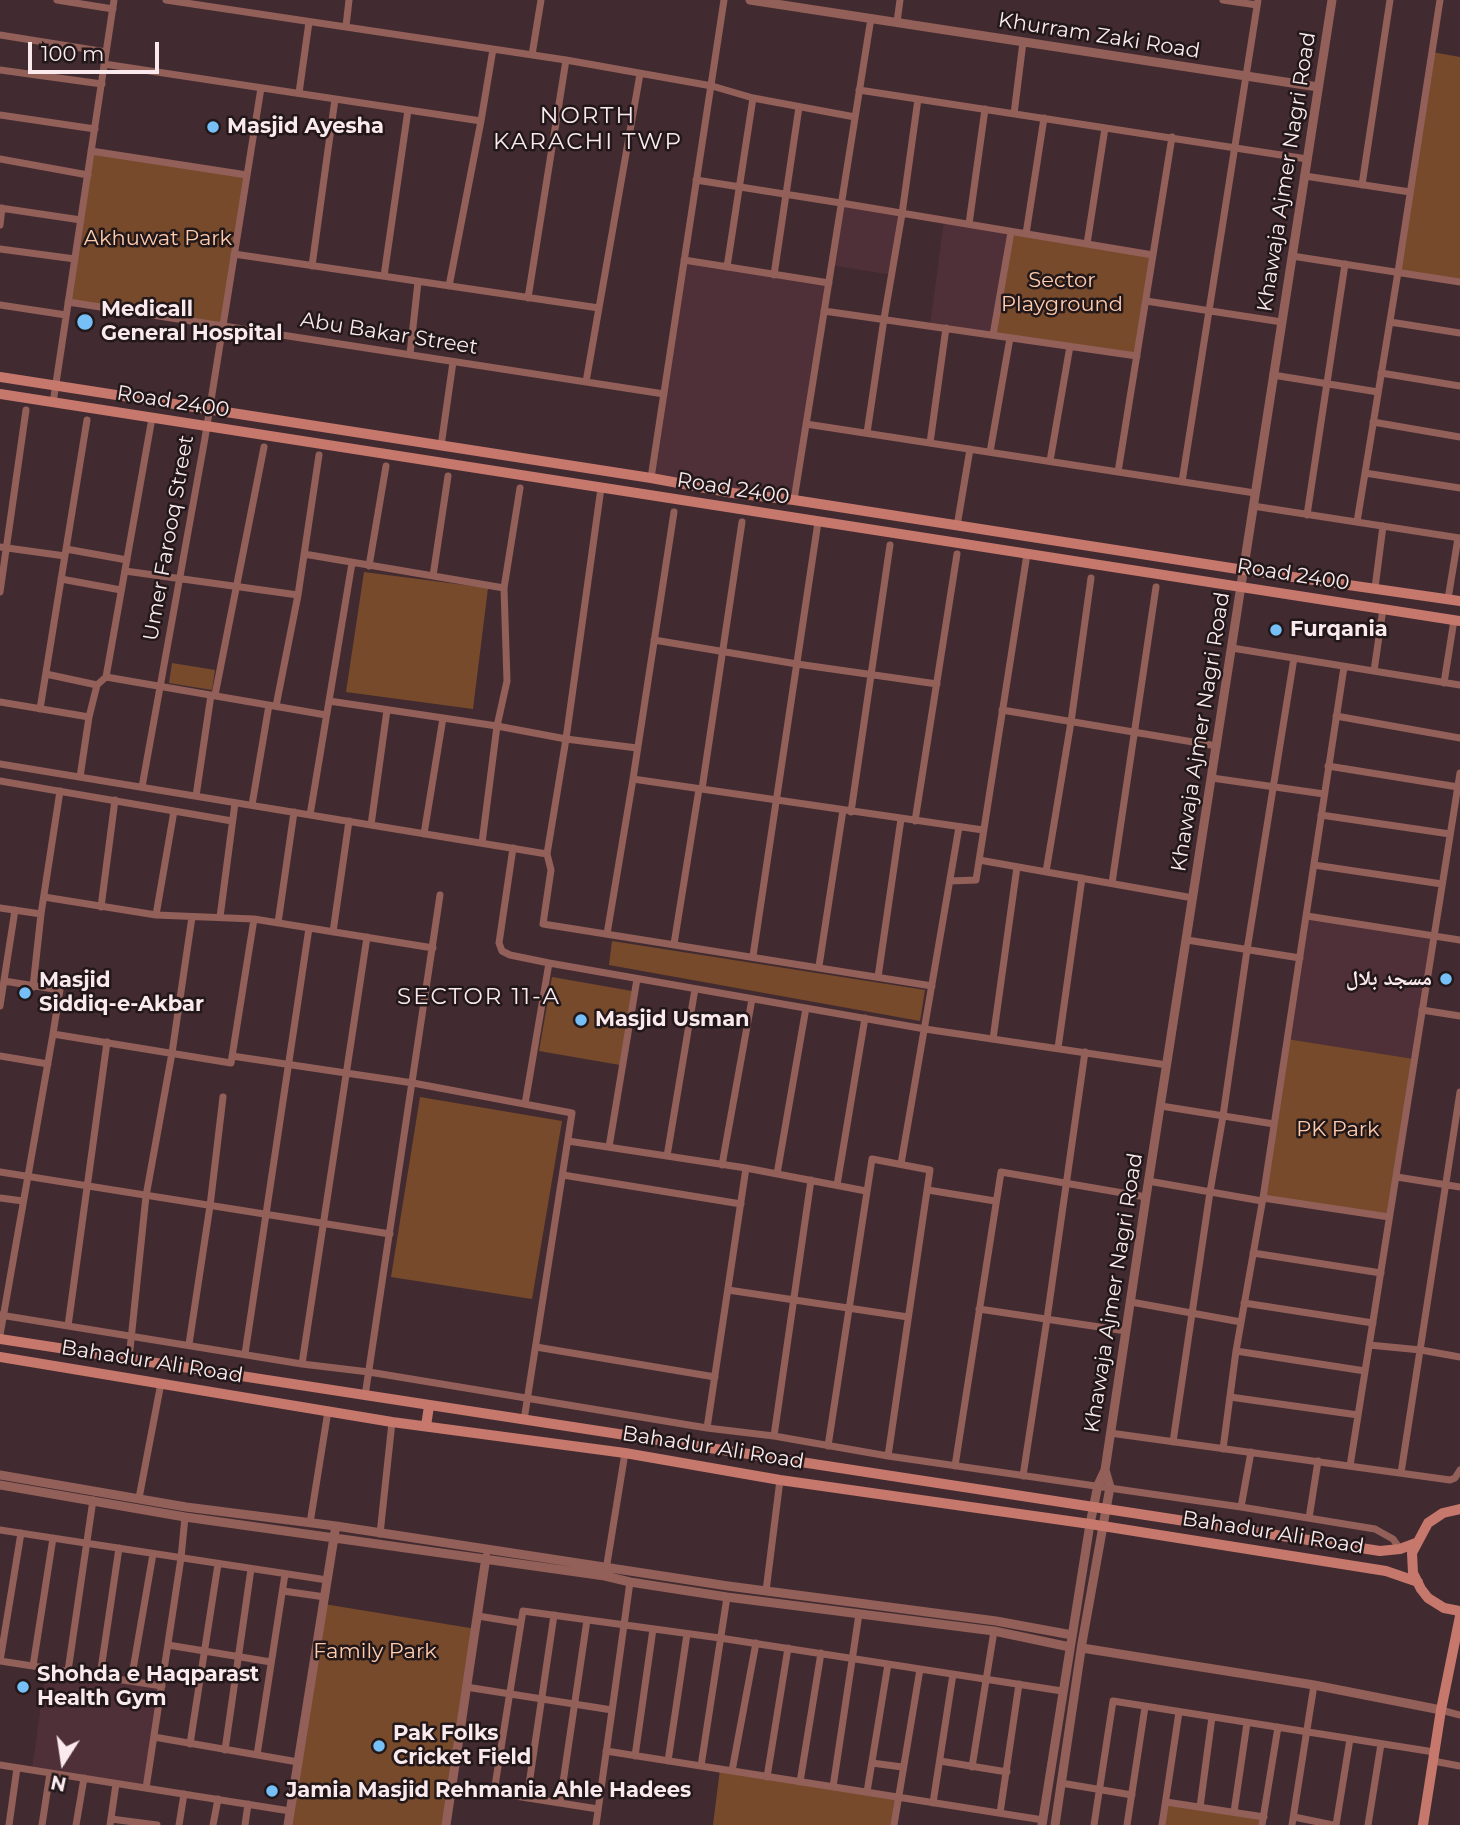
<!DOCTYPE html>
<meta charset="utf-8">
<style>
body{margin:0}
#map{position:relative;width:1460px;height:1825px;overflow:hidden;background:#422b30;font-family:Montserrat,sans-serif}
canvas{display:block}
.north{position:absolute;left:28px;top:1727px;width:70px;height:70px;-webkit-text-stroke:5px #221719;paint-order:stroke;rotate:192deg;font-size:19px;font-weight:700;line-height:28px;text-align:center;color:#faeaed}
.north::after{content:'';display:block;margin:auto;width:24px;height:32px;background:#faeaed;clip-path:polygon(50% 0,100% 100%,50% 72%,0 100%)}
.scale{position:absolute;left:28px;top:42px;width:131px;height:32px;box-sizing:border-box;border:4px solid #faeaed;border-top:0;padding-left:9px;font-size:21px;line-height:24px;white-space:nowrap;color:#faeaed;-webkit-text-stroke:5px #221719;paint-order:stroke}
</style>
<div id="map">
<canvas width="1460" height="1825"></canvas>
<div class="north">N</div>
<div class="scale">100 m</div>
</div>
<script>
const ctx = document.querySelector('canvas').getContext('2d');
ctx.lineJoin = 'round';
function fill(path, color) {
  ctx.fillStyle = color;
  ctx.fill(path, 'evenodd');
}
function poly(rows) {
  const path = new Path2D();
  for (const r of rows) {
    path.moveTo(r[0], r[1]);
    for (let i = 2; i < r.length; i += 2) path.lineTo(r[i], r[i + 1]);
  }
  return path;
}
function strokePath(path, color, width, dash) {
  ctx.strokeStyle = color;
  ctx.lineWidth = width;
  ctx.lineCap = dash ? 'butt' : 'round';
  ctx.setLineDash(dash || []);
  ctx.stroke(path);
}
function label(font, color, halo, rows, align = 'center') {
  ctx.font = font + ' Montserrat,"Noto Naskh Arabic",sans-serif';
  ctx.lineWidth = 5;
  ctx.setLineDash([]);
  ctx.textBaseline = 'middle';
  ctx.strokeStyle = halo;
  ctx.fillStyle = color;
  for (const [text, x, y, turn = 0] of rows) {
    ctx.save();
    ctx.translate(x, y);
    ctx.rotate((+turn || 0) * Math.PI / 180);
    ctx.textAlign = isNaN(turn) ? turn : align;
    if (halo) ctx.strokeText(text, 0, 0);
    ctx.fillText(text, 0, 0);
    ctx.restore();
  }
}
fill(poly([
 [841,203,902,214,892,275,831,265],
 [944,221,1011,232,993,335,930,326],
 [684,260,829,283,794,500,651,478],
 [1307,916,1433,936,1414,1059,1287,1039],
 [46,1668,162,1686,146,1788,32,1770]
]), '#4f3038');
fill(poly([
 [1432,52,1460,57,1460,282,1398,272],
 [91,151,247,175,223,326,68,302],
 [1011,232,1153,255,1137,356,993,335],
 [364,572,488,588,473,709,346,692],
 [172,663,215,670,212,690,169,683],
 [612,941,925,990,920,1021,609,965],
 [552,977,632,991,620,1065,539,1051],
 [1287,1039,1414,1059,1389,1217,1262,1201],
 [420,1097,562,1121,532,1299,391,1277],
 [324,1604,476,1629,446,1825,288,1825],
 [720,1769,897,1797,893,1825,713,1825],
 [1166,1802,1264,1817,1262,1825,1162,1825]
]), '#774a2c');
strokePath(poly([
 [57,0,113,9],
 [166,0,566,60,712,86,753,98,855,117],
 [1223,0,1257,5],
 [897,22,900,0],
 [346,26,349,0],
 [0,35,106,52],
 [532,55,541,0],
 [104,64,481,121],
 [0,70,102,84],
 [859,90,1307,159],
 [299,93,309,22],
 [1014,114,1023,42],
 [0,115,95,129],
 [91,151,247,175],
 [0,159,88,175],
 [1305,176,1410,192],
 [696,180,841,203,1153,255],
 [1362,185,1390,0],
 [0,208,81,220],
 [969,224,985,109],
 [0,225,2,208],
 [1026,234,1044,118],
 [1087,244,1105,128],
 [0,249,75,259],
 [234,254,599,308],
 [1292,256,1460,282],
 [684,260,829,283],
 [312,266,335,99],
 [727,267,753,98],
 [774,275,799,107],
 [384,276,408,110],
 [449,286,481,121,493,49],
 [528,298,566,60],
 [1146,301,1282,322],
 [68,302,664,394],
 [0,305,66,315],
 [824,311,1137,356],
 [1390,322,1460,333],
 [993,335,1011,232],
 [410,354,418,282],
 [1381,373,1460,386],
 [1273,375,1378,392],
 [586,382,640,74],
 [53,403,114,0],
 [1373,422,1460,437],
 [806,424,1255,493],
 [867,433,884,319,902,214,918,99],
 [930,443,946,328],
 [441,446,453,362],
 [990,452,1010,338],
 [1050,461,1070,346],
 [1118,472,1172,137],
 [1365,473,1460,488],
 [651,478,724,0],
 [1182,482,1258,0],
 [601,488,566,739,547,854,551,870,543,924,932,986],
 [794,500,871,18],
 [1253,506,1460,538],
 [1307,515,1345,264],
 [1357,522,1398,272,1440,0],
 [957,526,970,449],
 [0,547,65,556],
 [66,549,127,560],
 [304,554,504,588],
 [369,566,386,466],
 [125,571,298,595],
 [433,576,448,476],
 [61,579,121,590],
 [1375,588,1383,526],
 [0,592,26,410],
 [1448,599,1458,538],
 [654,640,797,664,937,684],
 [1232,648,1460,685],
 [1374,671,1383,609],
 [46,674,97,685],
 [106,677,326,715],
 [1444,683,1454,620],
 [215,695,264,447],
 [329,701,497,726,566,739,637,748],
 [0,702,89,717],
 [276,706,298,595,319,455],
 [40,709,87,420],
 [1002,710,1217,746],
 [1336,716,1460,738],
 [0,764,547,854],
 [1328,766,1458,787],
 [80,777,89,717,97,685,106,677,152,418],
 [1212,778,1324,794],
 [633,779,983,830],
 [0,781,232,821],
 [142,787,205,438,261,88],
 [702,789,742,522],
 [196,796,211,695],
 [252,805,269,705],
 [851,812,890,545],
 [310,815,352,563],
 [1321,815,1450,834],
 [915,821,957,554],
 [371,825,387,710],
 [424,834,443,718],
 [482,843,497,726,507,681,504,588,520,488],
 [513,848,499,943,502,951,510,955,549,963,925,1029,1167,1065],
 [979,860,1193,898],
 [1314,865,1442,884],
 [1046,872,1071,722,1091,578],
 [950,881,976,880,1027,554],
 [1112,883,1156,587],
 [44,897,156,915,254,919,433,948],
 [101,907,115,800],
 [0,908,41,914],
 [156,915,174,811],
 [1307,916,1460,940],
 [220,917,235,803],
 [278,923,294,812],
 [333,932,349,821],
 [607,934,633,779,674,512],
 [1187,940,1300,958],
 [674,944,699,789],
 [753,956,818,522],
 [819,966,843,810],
 [878,977,901,819],
 [4,981,60,990,53,1034,231,1063,254,919],
 [33,987,41,914,60,791],
 [0,1006,15,910],
 [1422,1010,1460,1016],
 [993,1039,1017,867],
 [1058,1048,1082,878],
 [0,1056,48,1064],
 [232,1056,413,1083,572,1113,524,1420],
 [525,1104,549,963],
 [1161,1106,1274,1124],
 [568,1141,746,1168,866,1191],
 [609,1147,637,979],
 [667,1156,695,989],
 [901,1164,959,827],
 [722,1165,752,999],
 [0,1172,390,1234],
 [777,1174,806,1008],
 [563,1175,741,1204],
 [1397,1177,1460,1187],
 [1148,1181,1262,1201],
 [837,1185,865,1018],
 [928,1190,995,1201],
 [0,1198,23,1201],
 [1263,1198,1389,1217],
 [1253,1253,1381,1273],
 [728,1290,908,1317],
 [1131,1302,1241,1322],
 [1244,1303,1373,1323],
 [979,1309,1126,1331],
 [0,1315,302,1364,369,1372,707,1428,774,1436,888,1456,1241,1507,1375,1529,1393,1539,1400,1549],
 [68,1326,107,1042],
 [0,1335,53,1034],
 [189,1344,210,1206,223,1097],
 [1369,1345,1421,1350,1460,1357],
 [536,1347,715,1377],
 [1236,1351,1365,1371],
 [245,1354,309,928],
 [129,1359,146,1196,172,1053,192,917],
 [302,1364,367,937],
 [365,1396,440,895],
 [1230,1397,1358,1415],
 [707,1428,746,1168],
 [1110,1433,1450,1480,1455,1478,1460,1470],
 [774,1436,811,1180],
 [1173,1442,1210,1192,1223,1116,1247,950,1294,658],
 [828,1446,872,1159,930,1170,888,1456],
 [1223,1449,1236,1351,1263,1198,1344,667],
 [955,1466,1001,1172,1146,1197],
 [1350,1466,1460,773],
 [1401,1473,1460,1092],
 [1023,1476,1047,1319,1085,1052],
 [139,1498,161,1383],
 [1241,1507,1251,1452],
 [1309,1518,1318,1461],
 [310,1523,328,1411],
 [0,1530,327,1580],
 [380,1534,392,1422],
 [606,1570,625,1453],
 [283,1591,325,1597],
 [766,1591,780,1480],
 [478,1616,521,1623,523,1611,720,1638,1062,1691],
 [168,1645,271,1662],
 [0,1661,162,1686],
 [0,1661,21,1533],
 [33,1666,53,1538],
 [68,1671,93,1500],
 [100,1676,119,1548],
 [131,1681,153,1554],
 [466,1687,612,1710],
 [1441,1710,1460,1715],
 [154,1737,298,1762],
 [190,1744,218,1564],
 [225,1750,251,1569],
 [606,1751,1043,1820],
 [257,1755,285,1574],
 [635,1756,653,1629],
 [668,1761,687,1634],
 [940,1761,1007,1772],
 [1433,1761,1460,1766],
 [872,1763,902,1767],
 [0,1765,290,1811],
 [701,1766,727,1597],
 [972,1767,994,1631],
 [732,1771,756,1643],
 [767,1777,788,1648],
 [800,1782,821,1653],
 [1061,1783,1132,1795],
 [452,1786,598,1809],
 [833,1787,859,1614],
 [146,1788,181,1558,185,1517],
 [494,1792,521,1623],
 [867,1792,888,1664],
 [527,1798,554,1615],
 [1166,1802,1264,1817],
 [560,1803,587,1620],
 [933,1803,953,1674],
 [1200,1807,1212,1717],
 [1234,1812,1247,1723],
 [1000,1813,1019,1684],
 [1294,1817,1333,1825],
 [111,1819,157,1825],
 [9,1825,17,1768],
 [42,1825,50,1773],
 [76,1825,84,1778],
 [110,1825,116,1784],
 [179,1825,184,1794],
 [213,1825,218,1799],
 [245,1825,248,1804],
 [596,1825,630,1582],
 [894,1825,920,1669],
 [1094,1825,1113,1701,1434,1752],
 [1127,1825,1145,1707],
 [1162,1825,1179,1712],
 [1262,1825,1278,1727],
 [1292,1825,1314,1685],
 [1336,1825,1350,1739],
 [1368,1825,1381,1744]
]), '#926059', 7);
strokePath(poly([
 [750,0,1318,87],
 [0,1475,186,1507,336,1526,728,1586,996,1621,1072,1635],
 [0,1485,185,1517,605,1576,630,1582,727,1597,994,1631,1070,1647],
 [1082,1648,1314,1685,1441,1710],
 [288,1825,335,1531],
 [446,1825,486,1557],
 [1042,1825,1090,1524,1098,1485,1105,1470],
 [1055,1825,1082,1643,1110,1487,1105,1470,1146,1197,1332,0]
]), '#926059', 9);
strokePath(poly([
 [0,377,651,478,733,493,794,500,1244,570,1460,601],
 [0,394,1460,621],
 [0,1339,1380,1551,1400,1549,1416,1543],
 [0,1357,392,1422,625,1453,780,1480,1090,1524,1386,1571,1418,1582],
 [426,1426,429,1406],
 [1460,1509,1443,1513,1428,1523,1412,1553,1413,1573,1421,1589,1428,1598,1444,1608,1460,1611],
 [1423,1825,1441,1710,1460,1616]
]), '#c6786d', 10);
for (const [x, y, r, color] of [
 [213,127,7,"#76c0f7"],
 [85,322,9,"#76c0f7"],
 [1276,630,7,"#76c0f7"],
 [1446,979,7,"#76c0f7"],
 [25,993,7,"#76c0f7"],
 [581,1020,7,"#76c0f7"],
 [23,1687,7,"#76c0f7"],
 [379,1746,7,"#76c0f7"],
 [272,1791,7,"#76c0f7"]
]) {
  const dot = new Path2D();
  dot.arc(x, y, r, 0, 2 * Math.PI);
  ctx.fillStyle = color;
  ctx.fill(dot);
  strokePath(dot, '#221719', 2.5);
}
label('21px', '#faeaed', '#221719', [
 ["Khurram Zaki Road",1099,36,9],
 ["Khawaja Ajmer Nagri Road",1287,172,-81],
 ["Abu Bakar Street",389,334,9],
 ["Road 2400",173,402,9],
 ["Road 2400",733,489,9],
 ["Umer Farooq Street",169,538,-80],
 ["Road 2400",1293,575,9],
 ["Khawaja Ajmer Nagri Road",1201,732,-81],
 ["Khawaja Ajmer Nagri Road",1114,1293,-81],
 ["Bahadur Ali Road",152,1362,9],
 ["Bahadur Ali Road",713,1448,9],
 ["Bahadur Ali Road",1273,1533,9]
]);
label('bold 21px', '#faeaed', '#221719', [
 ["Masjid Ayesha",227,127],
 ["Medicall",101,310],
 ["General Hospital",101,334],
 ["Furqania",1290,630],
 ["مسجد بلال",1432,979,"right"],
 ["Masjid",39,981],
 ["Siddiq-e-Akbar",39,1005],
 ["Masjid Usman",595,1020],
 ["Shohda e Haqparast",37,1675],
 ["Health Gym",37,1699],
 ["Pak Folks",393,1734],
 ["Cricket Field",393,1758],
 ["Jamia Masjid Rehmania Ahle Hadees",286,1791]
], 'left');
label('21px', '#ffccae', '#221719', [
 ["Akhuwat Park",158,239],
 ["Sector",1062,281],
 ["Playground",1062,305],
 ["PK Park",1338,1130],
 ["Family Park",375,1652]
]);
ctx.letterSpacing = '2px';
label('23px', '#faeaed', '#221719', [
 ["NORTH",588,116],
 ["KARACHI TWP",588,142],
 ["SECTOR 11-A",479,997]
]);
ctx.letterSpacing = '0px';
</script>
